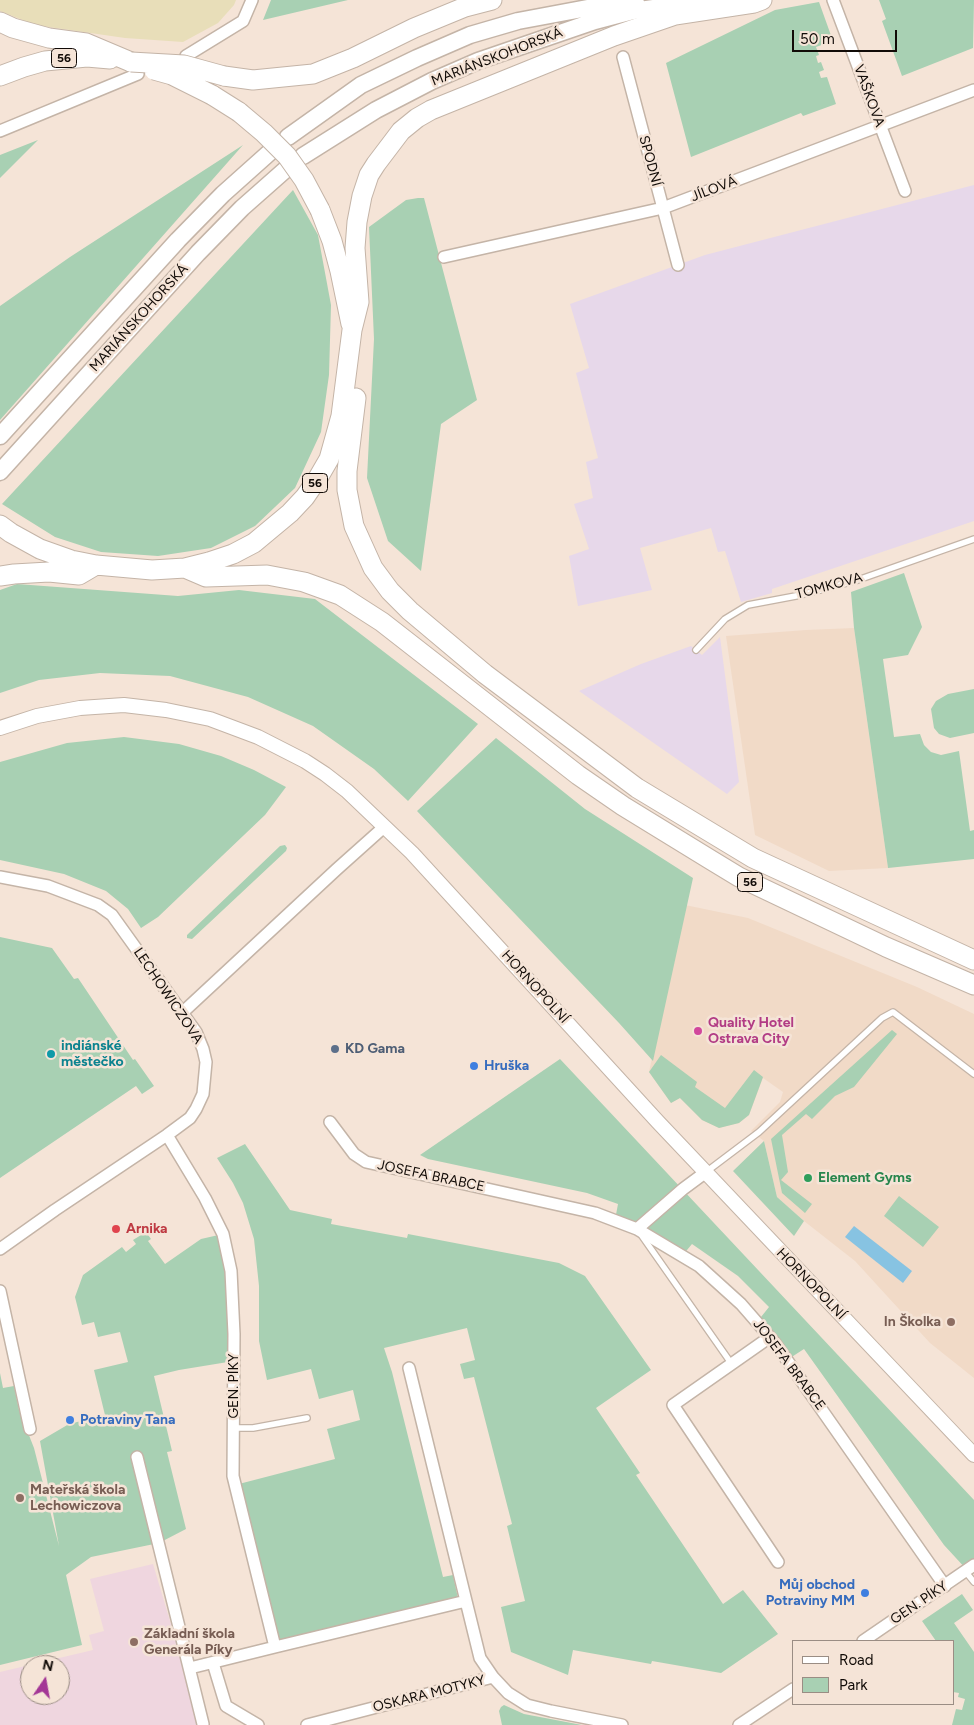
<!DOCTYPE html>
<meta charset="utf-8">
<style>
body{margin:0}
#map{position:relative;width:974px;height:1725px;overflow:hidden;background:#f5e4d7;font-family:Figtree,sans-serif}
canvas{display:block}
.legend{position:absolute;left:792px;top:1640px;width:162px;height:65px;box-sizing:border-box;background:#f5e4d7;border:1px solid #9a8d84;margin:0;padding:6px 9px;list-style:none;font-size:15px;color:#110b07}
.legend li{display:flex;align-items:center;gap:10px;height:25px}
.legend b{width:25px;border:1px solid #9a8d84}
.north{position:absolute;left:20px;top:1655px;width:50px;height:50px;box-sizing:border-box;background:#f5e4d7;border:1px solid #9a8d84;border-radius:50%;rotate:12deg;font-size:14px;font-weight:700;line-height:20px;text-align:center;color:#110b07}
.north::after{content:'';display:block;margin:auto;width:18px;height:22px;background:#a33696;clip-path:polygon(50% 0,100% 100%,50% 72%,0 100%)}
.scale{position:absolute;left:792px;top:30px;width:105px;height:22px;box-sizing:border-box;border:2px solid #110b07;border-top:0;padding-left:6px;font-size:15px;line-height:18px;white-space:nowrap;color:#110b07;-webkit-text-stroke:4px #f5e4d7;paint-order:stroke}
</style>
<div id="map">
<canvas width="974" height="1725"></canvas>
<ul class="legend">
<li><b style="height:6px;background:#fff"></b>Road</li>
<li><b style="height:14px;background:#a8d0b3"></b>Park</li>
</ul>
<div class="north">N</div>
<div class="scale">50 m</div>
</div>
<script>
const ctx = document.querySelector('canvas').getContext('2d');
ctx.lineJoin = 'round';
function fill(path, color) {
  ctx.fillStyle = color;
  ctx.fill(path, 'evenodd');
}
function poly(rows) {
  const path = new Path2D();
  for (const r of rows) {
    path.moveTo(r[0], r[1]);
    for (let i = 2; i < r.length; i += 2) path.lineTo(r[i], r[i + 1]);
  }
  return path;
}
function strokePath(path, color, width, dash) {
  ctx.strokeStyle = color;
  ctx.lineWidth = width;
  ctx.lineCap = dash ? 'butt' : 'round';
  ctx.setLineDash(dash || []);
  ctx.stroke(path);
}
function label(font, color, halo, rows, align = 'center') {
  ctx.font = font + ' Figtree,sans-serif';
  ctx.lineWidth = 5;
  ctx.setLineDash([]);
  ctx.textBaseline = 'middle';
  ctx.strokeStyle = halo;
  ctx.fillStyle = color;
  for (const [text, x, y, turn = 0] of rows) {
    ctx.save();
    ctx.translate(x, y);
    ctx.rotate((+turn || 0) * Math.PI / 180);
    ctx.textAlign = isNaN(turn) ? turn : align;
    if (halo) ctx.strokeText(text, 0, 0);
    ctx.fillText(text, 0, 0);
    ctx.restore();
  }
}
fill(poly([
 [854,628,888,868,829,871,755,835,726,636,806,630],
 [685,905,748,918,917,987,974,1014,974,1378,930,1343,855,1261,804,1221,777,1197,764,1141,751,1131,780,1102,783,1092,763,1078,749,1115,739,1123,719,1128,702,1120,680,1098,671,1103,649,1072]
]), '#f1dac7');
fill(poly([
 [974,185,974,521,772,589,772,593,741,602,725,551,718,552,711,528,640,548,652,590,578,606,569,556,589,549,574,504,593,498,586,462,598,458,576,373,589,368,570,304,705,255],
 [720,637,739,782,727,794,579,691,641,664,691,646,702,655]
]), '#e7d8ea');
fill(poly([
 [153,1564,178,1648,181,1651,199,1725,0,1725,0,1672,93,1650,89,1635,104,1631,90,1579],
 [30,1665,60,1665,60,1695,30,1695]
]), '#efd6df');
fill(poly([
 [271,0,348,0,263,20],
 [879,0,974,0,973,48,902,76,882,21,886,19],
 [819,2,833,41,816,47,819,55,816,56,818,63,821,62,824,70,819,72,821,78,827,77,836,104,803,116,801,113,691,157,666,63,775,10],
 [38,140,0,178,0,155],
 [243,145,0,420,0,306,70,257],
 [293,190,318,235,331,305,329,375,321,432,295,488,255,526,211,548,158,556,101,552,55,537,2,504],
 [418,198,424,198,477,400,441,424,421,571,388,541,367,478,374,339,369,227,406,200],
 [904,573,922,627,908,655,883,659,894,737,920,734,924,745,931,752,941,755,959,751,970,831,974,830,974,859,888,868,854,628,851,592],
 [17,584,178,596,239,590,315,599,478,724,408,801,374,769,313,726,248,697,170,676,100,673,39,680,0,693,0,590],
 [974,689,974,733,950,738,939,734,934,728,931,709,936,701,948,694],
 [124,737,179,744,221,756,254,770,286,787,265,815,158,917,141,928,128,909,106,891,64,874,0,860,0,762,67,743],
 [496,738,585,809,693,878,653,1061,619,1023,417,811],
 [285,845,287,848,286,851,192,939,187,938,187,935,280,846],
 [0,937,52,948,74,979,78,978,133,1060,135,1059,154,1086,142,1094,136,1086,0,1178],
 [892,1030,897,1034,854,1087,835,1096,812,1119,806,1114,782,1135,788,1172,781,1180,812,1204,805,1213,782,1193,771,1139],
 [661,1055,697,1082,695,1087,725,1108,754,1070,763,1077,749,1115,739,1123,719,1128,702,1120,680,1098,671,1103,649,1072],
 [560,1059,974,1500,974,1565,967,1570,944,1545,804,1349,787,1360,757,1322,769,1307,738,1276,692,1244,682,1256,615,1220,618,1204,587,1193,428,1159,420,1155],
 [764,1141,777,1197,804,1221,794,1236,733,1171],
 [245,1144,290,1210,332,1219,331,1224,407,1238,408,1234,559,1263,585,1276,651,1370,596,1408,640,1473,636,1475,723,1604,743,1590,778,1634,721,1673,652,1661,651,1664,573,1650,568,1675,511,1652,501,1607,525,1601,507,1526,512,1524,474,1377,464,1379,460,1364,475,1360,467,1328,384,1348,392,1372,443,1577,453,1575,459,1603,275,1647,235,1485,335,1459,327,1429,360,1420,353,1390,319,1399,311,1369,267,1380,259,1341,259,1286,254,1239,243,1203,233,1183,217,1158],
 [899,1196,939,1227,923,1247,884,1216],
 [146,1232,151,1239,148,1241,165,1264,201,1239,223,1234,234,1361,179,1370,154,1376,172,1451,167,1452,186,1529,159,1543,91,1557,66,1575,82,1645,0,1665,0,1373,3,1388,14,1386,19,1410,34,1448,59,1546,40,1441,69,1424,105,1415,94,1370,128,1362,120,1332,98,1337,94,1322,82,1325,75,1297,83,1275,122,1247,126,1252,136,1244,133,1240],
 [962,1594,973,1610,954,1623,974,1652,974,1725,952,1725,956,1709,962,1710,965,1699,958,1697,959,1693,953,1692,953,1641,936,1641,922,1621],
 [504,1705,524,1714,582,1725,502,1725,499,1711,501,1707]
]), '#a8d0b3');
fill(poly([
 [0,0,236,0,234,5,218,23,183,42,125,38,35,25,0,11]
]), '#e8deb9');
fill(poly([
 [854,1226,912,1271,903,1283,845,1237]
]), '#87c3e2');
const service = poly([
 [696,650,725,619,748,605,801,595,855,581,974,539],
 [706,1172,759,1132,882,1018,893,1012,974,1074],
 [642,1236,731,1363],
 [234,1428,253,1428,307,1418],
 [965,1571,974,1582]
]);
const minor = poly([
 [833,0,905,191],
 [186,56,243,21,252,0],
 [623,57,678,265],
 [0,131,138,74],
 [444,257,663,208,974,90],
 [0,877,48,886,98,905,112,915,196,1032,203,1049,206,1062,203,1094,196,1109,190,1118,167,1135,55,1210,0,1249],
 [183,1012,337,869,384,827],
 [330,1122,354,1154,366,1162,595,1213,637,1229,699,1266,741,1304,775,1343,945,1586],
 [167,1135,205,1198,223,1234,231,1271,234,1334,233,1476,275,1647,466,1601,480,1658,493,1677,508,1693,527,1705,551,1711,622,1725],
 [637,1229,683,1189,706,1172],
 [0,1291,30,1429],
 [770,1337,673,1405,778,1562],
 [409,1368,466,1601],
 [137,1457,203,1724],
 [863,1641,974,1565],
 [213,1663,226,1706,258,1725],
 [190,1668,275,1647],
 [307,1725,493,1677],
 [739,1725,793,1689]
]);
const tertiary = poly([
 [0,728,37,716,80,708,124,705,166,710,210,719,258,737,305,761,325,774,347,791,412,853,658,1122,974,1455]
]);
const secondary = poly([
 [288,137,361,85,417,58,470,35,518,21,604,5,636,3],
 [303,156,376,110,432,81,478,61,595,21,633,11,707,0],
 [0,436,178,240,223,194,270,152],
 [0,472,198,253,242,208,285,170]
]);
const trunk = poly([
 [0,22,13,28,49,38,86,43,131,62],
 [0,76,24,67,45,61,87,57,110,59],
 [224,76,253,80,313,74,353,58,414,28,465,7,492,0],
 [212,95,239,112],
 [320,210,332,241,340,271,351,324],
 [356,398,347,471,347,490,354,526,373,568,390,591,410,611,485,674,637,788,753,858,974,960],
 [0,525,11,533,40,549,71,560,96,565,152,570,185,568,209,562,233,554,254,543,290,513,305,497,318,478,329,459,341,416,352,330,359,302,355,248,357,222,362,196,369,175,376,164,401,131,417,118,431,110,614,36,675,15,754,3,762,0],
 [185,568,206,577,267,575,304,582,340,595,382,622,578,775,623,806,711,860,739,877,886,947,974,985],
 [0,576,14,574,49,572,79,575,96,565]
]);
strokePath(service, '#c4b4a7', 8);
strokePath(minor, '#c4b4a7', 14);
strokePath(tertiary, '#c4b4a7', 16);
strokePath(secondary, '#c4b4a7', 19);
strokePath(trunk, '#c4b4a7', 21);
strokePath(service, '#fff', 5.5);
strokePath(minor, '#fff', 11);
strokePath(tertiary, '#fff', 14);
strokePath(secondary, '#fff', 16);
strokePath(trunk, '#fff', 19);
const trunkBridge = poly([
 [131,62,184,65,224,76],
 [154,70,172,75,212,95],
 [239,112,264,133,287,156,304,180,320,210]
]);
strokePath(trunkBridge, '#c4b4a7', 21, []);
strokePath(trunkBridge, '#fff', 19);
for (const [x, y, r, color] of [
 [698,1031,5,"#d1479c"],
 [335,1049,5,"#5c6f8a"],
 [51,1054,5,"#0f9aa8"],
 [474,1066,5,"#3f7fe0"],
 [808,1178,5,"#2e9e5b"],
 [116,1229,5,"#e0444e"],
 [951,1322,5,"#8d6e63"],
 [70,1420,5,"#3f7fe0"],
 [20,1498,5,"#8d6e63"],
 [865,1593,5,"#3f7fe0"],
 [134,1642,5,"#8d6e63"]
]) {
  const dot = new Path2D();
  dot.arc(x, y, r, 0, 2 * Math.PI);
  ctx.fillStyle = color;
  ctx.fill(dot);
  strokePath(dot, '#f5e4d7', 2);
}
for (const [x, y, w] of [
 [64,58,25],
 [315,483,25],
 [750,882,25]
]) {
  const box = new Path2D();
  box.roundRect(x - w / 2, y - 9.5, w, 19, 4);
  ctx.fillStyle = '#f5e4d7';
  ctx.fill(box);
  strokePath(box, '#110b07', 1);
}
label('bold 12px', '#110b07', null, [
 ["56",64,58],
 ["56",315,483],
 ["56",750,882]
]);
label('14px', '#110b07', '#f5e4d7', [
 ["MARIÁNSKOHORSKÁ",497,57,-21],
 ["VAŠKOVA",869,96,70],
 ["SPODNÍ",650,161,75],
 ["JÍLOVÁ",714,189,-21],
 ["MARIÁNSKOHORSKÁ",139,318,-48],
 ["TOMKOVA",829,586,-15],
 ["HORNOPOLNÍ",535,987,48],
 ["LECHOWICZOVA",168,996,56],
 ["JOSEFA BRABCE",431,1176,12],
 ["HORNOPOLNÍ",811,1284,46],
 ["JOSEFA BRABCE",789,1365,53],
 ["GEN. PÍKY",234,1386,-90],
 ["GEN. PÍKY",919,1603,-34],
 ["OSKARA MOTYKY",429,1694,-14]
]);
label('bold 14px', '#b23c85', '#f5e4d7', [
 ["Quality Hotel",708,1023],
 ["Ostrava City",708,1039]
], 'left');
label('bold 14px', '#0d838f', '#f5e4d7', [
 ["indiánské",61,1046],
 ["městečko",61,1062]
], 'left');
label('bold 14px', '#4e5e75', '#f5e4d7', [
 ["KD Gama",345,1049]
], 'left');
label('bold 14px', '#366cbe', '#f5e4d7', [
 ["Hruška",484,1066],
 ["Potraviny Tana",80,1420],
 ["Můj obchod",855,1585,"right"],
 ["Potraviny MM",855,1601,"right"]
], 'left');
label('bold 14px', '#27864d', '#f5e4d7', [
 ["Element Gyms",818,1178]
], 'left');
label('bold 14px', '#be3a42', '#f5e4d7', [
 ["Arnika",126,1229]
], 'left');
label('bold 14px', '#785e54', '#f5e4d7', [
 ["In Školka",941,1322,"right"],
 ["Mateřská škola",30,1490],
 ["Lechowiczova",30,1506],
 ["Základní škola",144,1634],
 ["Generála Píky",144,1650]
], 'left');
</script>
